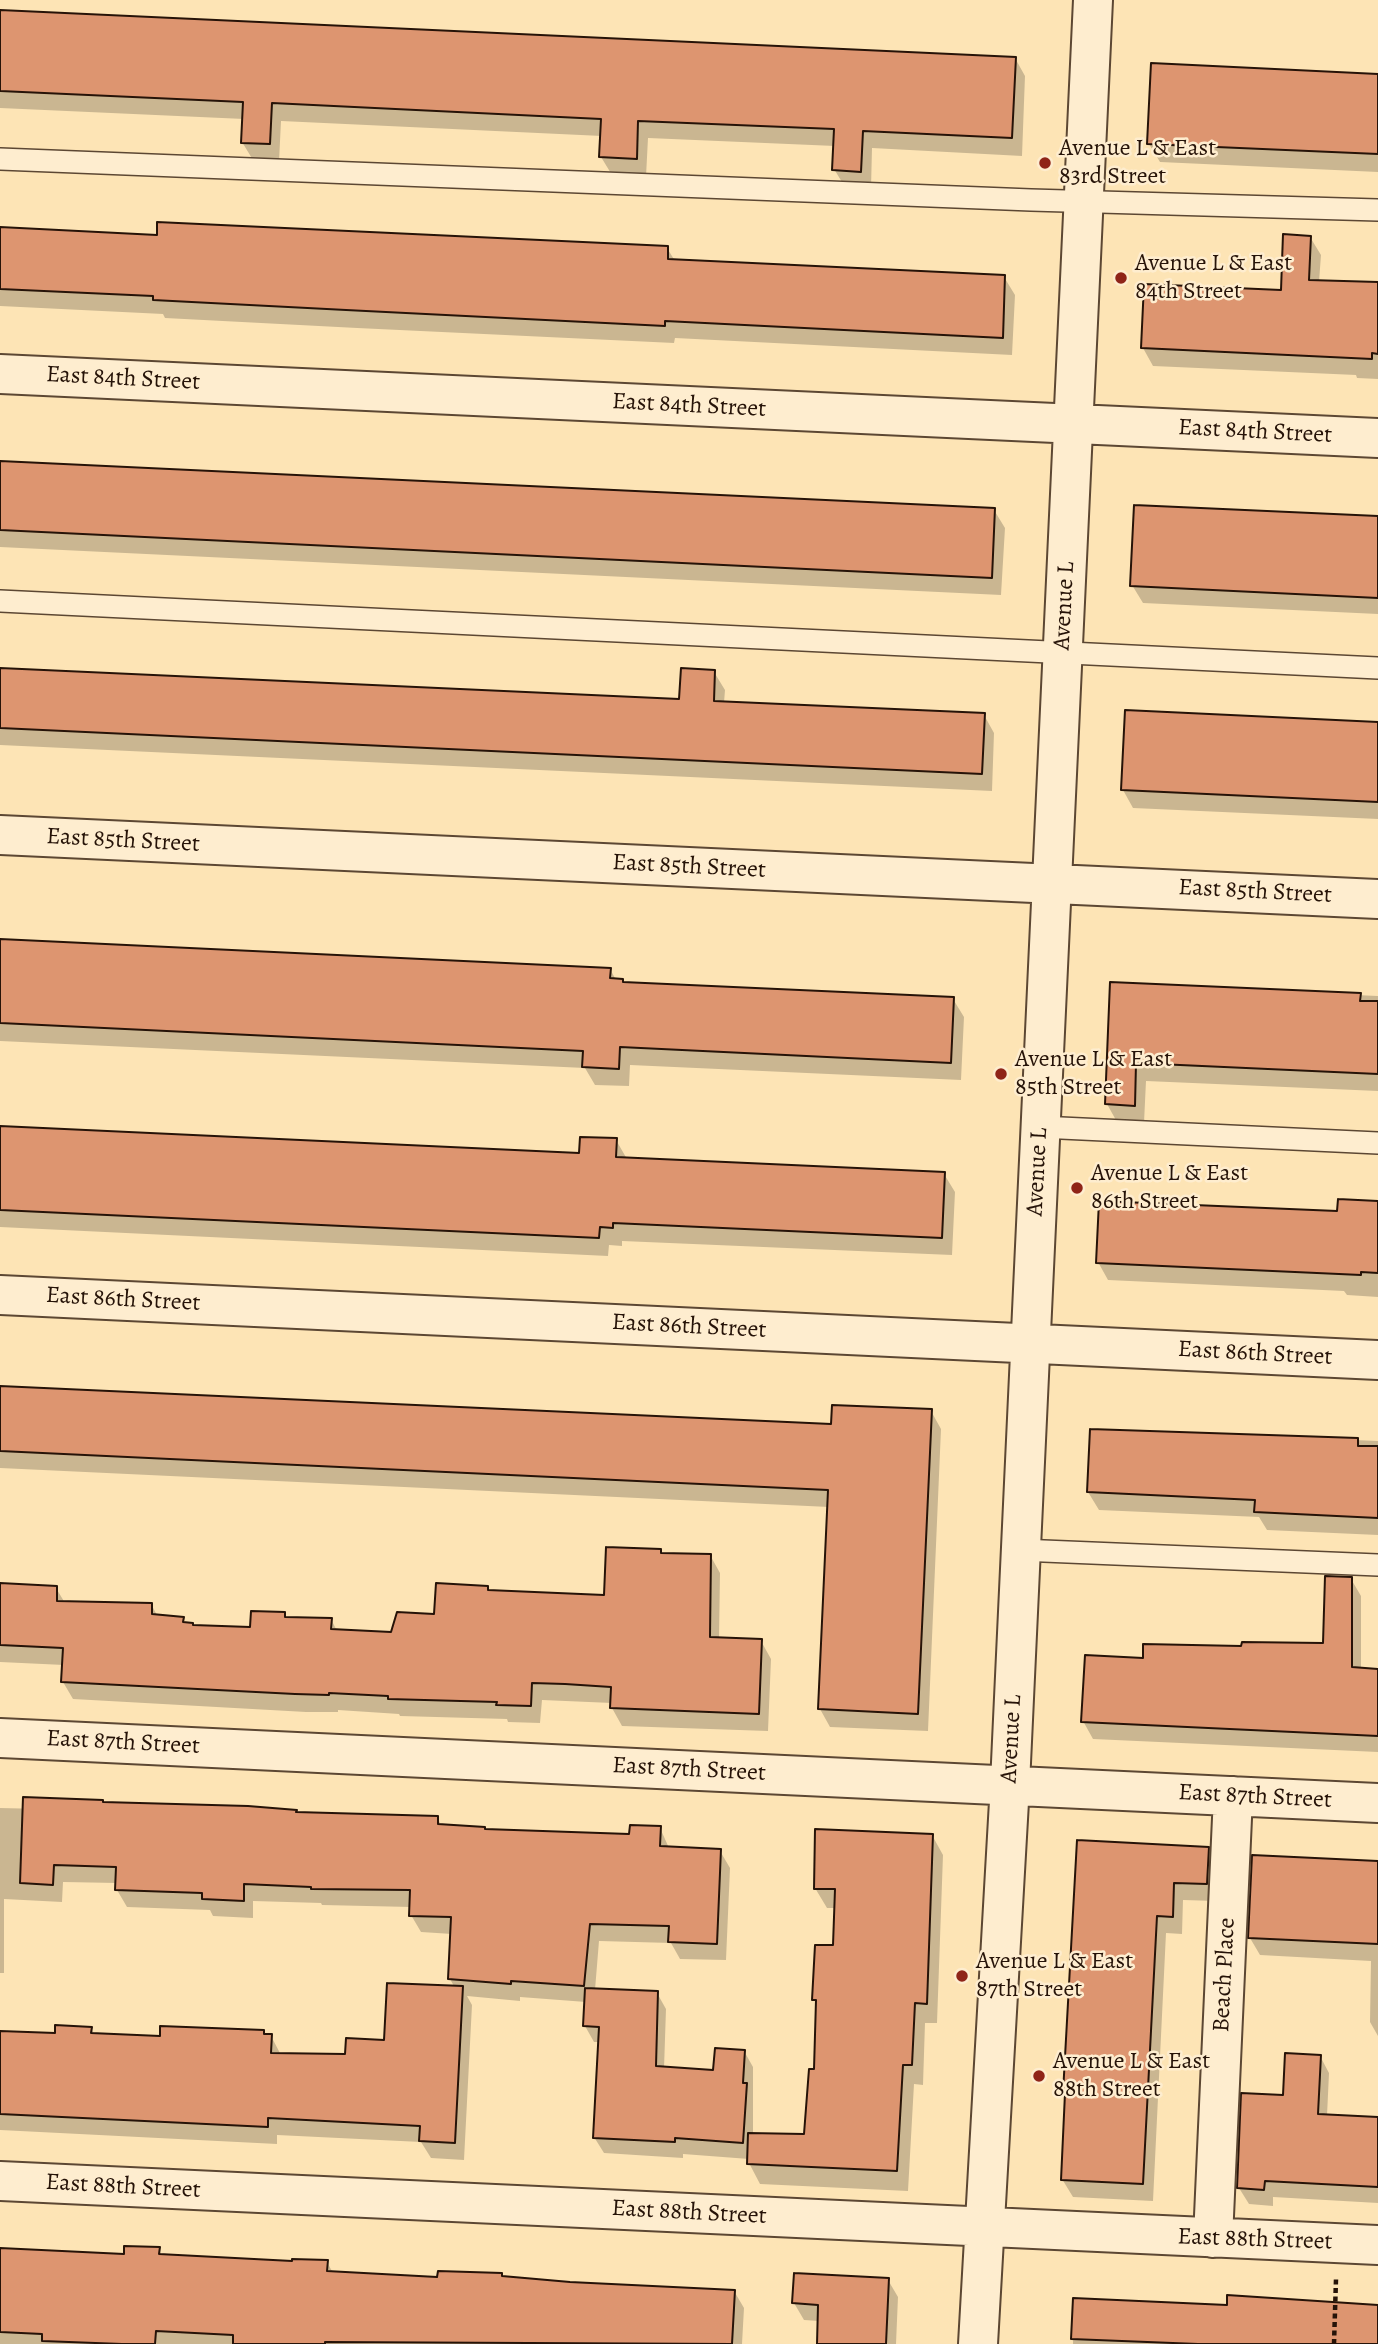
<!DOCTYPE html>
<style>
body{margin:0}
canvas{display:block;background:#fde4b5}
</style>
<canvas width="1378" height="2344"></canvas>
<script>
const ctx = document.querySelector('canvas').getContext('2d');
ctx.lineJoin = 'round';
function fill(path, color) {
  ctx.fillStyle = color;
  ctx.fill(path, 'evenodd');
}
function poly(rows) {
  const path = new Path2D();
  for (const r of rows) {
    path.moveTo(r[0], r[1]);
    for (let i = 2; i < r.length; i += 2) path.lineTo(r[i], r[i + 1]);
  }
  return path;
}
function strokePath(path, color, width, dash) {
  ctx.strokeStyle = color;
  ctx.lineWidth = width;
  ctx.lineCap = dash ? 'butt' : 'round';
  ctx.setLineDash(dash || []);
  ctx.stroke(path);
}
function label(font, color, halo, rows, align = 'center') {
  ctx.font = font + ' Alegreya,serif';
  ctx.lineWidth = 5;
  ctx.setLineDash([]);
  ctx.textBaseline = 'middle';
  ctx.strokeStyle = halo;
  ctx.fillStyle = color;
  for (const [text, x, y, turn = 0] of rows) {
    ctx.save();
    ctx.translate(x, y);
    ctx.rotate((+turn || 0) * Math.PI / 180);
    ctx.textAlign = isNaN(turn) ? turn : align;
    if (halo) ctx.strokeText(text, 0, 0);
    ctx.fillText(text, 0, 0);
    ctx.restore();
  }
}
fill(poly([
 [0,11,1015,58,1025,76,1022,156,872,148,871,189,845,187,834,169,835,146,648,138,646,177,612,175,601,157,602,136,281,121,279,162,253,160,242,142,244,119,0,108],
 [1378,76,1378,172,1160,162,1149,144],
 [0,228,158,236,667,248,675,261,1004,277,1015,295,1012,355,675,338,674,343,357,328,165,318,163,314,0,306],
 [1310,237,1321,255,1319,282,1378,284,1378,379,1357,378,1356,375,1153,366,1143,348,1283,291],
 [0,463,994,510,1005,528,1001,595,0,547],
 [1378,518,1378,614,1143,603,1132,585],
 [0,669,681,701,714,672,725,690,724,703,984,715,994,733,992,791,0,745],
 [1378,724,1378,819,1133,808,1123,790],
 [0,941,610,969,616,980,622,981,624,983,953,999,964,1017,961,1080,630,1065,629,1086,595,1085,585,1068,0,1041],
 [1112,984,1378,996,1378,1091,1146,1081,1144,1123,1117,1122,1107,1104],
 [0,1127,581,1154,616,1140,627,1159,944,1174,955,1192,952,1255,622,1241,622,1246,609,1245,608,1256,0,1227],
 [1378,1202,1378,1297,1347,1295,1344,1291,1108,1280,1098,1262,1339,1213],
 [0,1388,833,1426,931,1411,941,1429,928,1731,830,1727,820,1709,829,1507,0,1468],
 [1260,1436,1378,1441,1378,1535,1267,1530,1259,1517,1099,1510,1088,1492],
 [660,1551,662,1555,710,1555,720,1573,719,1639,761,1641,771,1659,768,1731,622,1726,612,1708,612,1703,542,1700,540,1723,508,1722,507,1719,400,1716,399,1714,338,1710,338,1712,306,1712,73,1699,63,1682,64,1665,0,1662,0,1585,56,1588,65,1603,151,1604,158,1617,182,1619,185,1624,193,1627,252,1628,284,1614,286,1618,331,1619,337,1631,392,1634,436,1616,487,1587,490,1592,606,1597],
 [1351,1579,1361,1596,1361,1669,1378,1670,1378,1752,1093,1739,1083,1721,1144,1660,1243,1647,1325,1645],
 [0,1808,437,1818,442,1826,485,1831,631,1835,660,1828,669,1848,720,1851,730,1868,726,1960,680,1959,671,1943,599,1941,595,1990,657,1993,666,2009,664,2069,715,2072,744,2051,753,2067,753,2135,806,2136,815,2071,817,2006,814,1999,835,1947,836,1908,827,1908,815,1888,932,1835,943,1855,937,2023,925,2023,923,2085,914,2084,908,2191,760,2184,749,2163,749,2159,683,2154,683,2158,604,2153,594,2137,600,2042,594,2042,585,2026,586,2002,520,1997,520,2001,467,1996,472,2005,464,2160,431,2158,421,2142,277,2135,277,2144,0,2130,0,2033,56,2034,91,2028,95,2035,162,2038,263,2031,266,2035,271,2036,281,2055,347,2056,386,2042,455,1988,450,1979,452,1934,421,1932,411,1915,411,1907,322,1905,321,1903,253,1901,253,1918,213,1916,210,1910,127,1907,117,1890,117,1883,63,1882,62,1902,4,1899,4,1973,0,1973],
 [1079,1842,1208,1849,1218,1867,1216,1901,1183,1900,1182,1934,1166,1933,1153,2201,1073,2197,1062,2179],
 [1378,1863,1378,2036,1370,2022,1371,1961,1260,1955,1250,1938],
 [1320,2056,1329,2073,1327,2116,1378,2119,1378,2203,1273,2197,1273,2206,1249,2204,1239,2188,1285,2097],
 [158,2249,162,2255,294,2263,327,2262,333,2273,439,2279,503,2278,734,2291,744,2308,742,2344,0,2344,0,2251,125,2256],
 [888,2280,898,2297,896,2344,819,2344,819,2321,804,2320,794,2303],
 [1074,2300,1228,2306,1378,2306,1378,2344,1073,2344]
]), '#0003');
const building = poly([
 [0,10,1016,57,1012,138,863,131,861,172,832,170,834,129,638,121,637,159,599,157,601,119,272,103,270,144,241,143,243,102,0,91,0,10],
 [1151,63,1378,74,1378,154,1147,144,1151,63],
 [157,222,668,246,668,259,1005,275,1003,338,665,321,665,326,346,310,153,300,153,296,0,289,0,227,157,235,157,222],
 [1283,234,1311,236,1309,280,1378,282,1378,354,1372,353,1372,359,1141,348,1144,284,1281,290,1283,234],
 [0,461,995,508,992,578,0,530,0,461],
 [1134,505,1378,516,1378,598,1130,586,1134,505],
 [0,668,679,699,681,668,715,670,714,701,985,713,982,774,0,728,0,668],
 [1125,710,1378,722,1378,802,1121,790,1125,710],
 [0,939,611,968,610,978,623,979,623,982,954,997,951,1063,620,1047,619,1069,582,1067,583,1051,0,1023,0,939],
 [1110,982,1361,993,1360,1001,1378,1001,1378,1074,1136,1063,1135,1106,1105,1104,1110,982],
 [0,1126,579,1153,580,1137,617,1138,616,1157,945,1172,942,1238,613,1223,613,1228,600,1227,599,1238,0,1210,0,1126],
 [1338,1199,1378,1201,1378,1273,1361,1272,1361,1275,1096,1263,1099,1201,1337,1211,1338,1199],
 [0,1386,831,1424,832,1405,932,1409,918,1714,818,1709,828,1490,0,1451,0,1386],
 [1090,1429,1358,1438,1358,1446,1378,1446,1378,1518,1254,1512,1255,1500,1087,1492,1090,1429],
 [606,1547,661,1549,661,1553,711,1554,710,1637,762,1639,759,1714,610,1708,611,1687,565,1684,532,1683,531,1706,496,1705,497,1702,388,1699,388,1696,329,1693,329,1695,295,1694,61,1682,63,1648,0,1645,0,1583,57,1586,57,1601,152,1603,152,1614,184,1617,183,1622,193,1623,193,1625,250,1627,251,1611,285,1612,285,1617,332,1618,331,1629,391,1632,397,1612,434,1614,436,1583,488,1586,488,1590,604,1595,606,1547],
 [1325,1576,1352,1577,1352,1667,1378,1669,1378,1736,1081,1722,1085,1655,1143,1658,1143,1644,1241,1646,1242,1642,1323,1643,1325,1576],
 [23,1797,103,1800,103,1802,248,1806,297,1810,296,1812,438,1816,438,1824,485,1827,485,1829,629,1834,630,1825,661,1826,660,1846,721,1849,717,1944,668,1942,669,1926,590,1924,584,1986,511,1981,511,1984,448,1979,451,1917,409,1916,410,1890,311,1889,311,1887,244,1884,244,1901,202,1899,202,1893,115,1890,116,1867,54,1865,53,1885,20,1883,23,1797],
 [815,1829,933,1834,927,2004,915,2003,912,2065,903,2065,897,2171,747,2164,748,2133,804,2134,809,2069,814,2069,816,2000,812,2000,815,1945,833,1945,835,1889,814,1889,815,1829],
 [1077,1840,1209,1847,1207,1884,1174,1883,1173,1917,1157,1916,1143,2184,1061,2180,1065,2093,1063,2093,1077,1840],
 [1252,1855,1378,1861,1378,1944,1248,1938,1252,1855],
 [387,1983,463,1986,455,2143,419,2141,420,2126,268,2118,268,2127,0,2114,0,2031,55,2033,55,2025,92,2027,91,2033,160,2036,160,2026,264,2030,264,2034,272,2034,271,2053,345,2054,346,2038,384,2040,387,1983],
 [585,1988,658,1991,656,2066,713,2070,715,2048,745,2050,743,2083,747,2083,743,2143,675,2138,675,2142,593,2138,599,2027,583,2026,585,1988],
 [1285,2053,1321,2055,1318,2114,1378,2117,1378,2187,1265,2181,1264,2190,1237,2188,1241,2093,1283,2095,1285,2053],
 [124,2246,160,2247,159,2254,292,2261,292,2259,328,2260,327,2271,437,2277,438,2271,502,2273,502,2276,570,2282,735,2290,732,2344,325,2342,325,2344,233,2344,233,2335,156,2331,155,2344,122,2344,42,2341,42,2334,0,2332,0,2248,124,2254,124,2246],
 [794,2273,889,2278,886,2344,817,2344,818,2305,792,2303,794,2273],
 [1227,2295,1378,2305,1378,2344,1198,2344,1071,2339,1073,2298,1227,2305,1227,2295]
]);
fill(building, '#dd9570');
strokePath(building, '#261308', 2);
const service = poly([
 [0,159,1031,200,1378,210],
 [0,601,1378,668],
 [1040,1127,1378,1143],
 [1020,1550,1378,1565]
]);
const minor = poly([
 [0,374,1378,438],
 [0,835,1378,899],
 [0,1295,1378,1360],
 [0,1738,1378,1803],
 [0,2181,1378,2245],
 [1213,2238,1233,1796],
 [978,2344,1010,1784,1093,0]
]);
strokePath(service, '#5c4733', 24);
strokePath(minor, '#5c4733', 42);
strokePath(poly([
 [1334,2344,1336,2279]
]), '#261308', 4.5, [5, 3.5]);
strokePath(service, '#feedcf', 21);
strokePath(minor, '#feedcf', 38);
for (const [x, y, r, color] of [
 [1045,163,7,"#8f2418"],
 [1121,278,7,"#8f2418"],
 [1001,1074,7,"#8f2418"],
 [1077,1188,7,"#8f2418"],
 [962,1976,7,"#8f2418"],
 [1039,2076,7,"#8f2418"]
]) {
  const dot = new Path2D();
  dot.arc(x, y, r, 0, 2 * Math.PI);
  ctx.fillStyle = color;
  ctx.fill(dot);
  strokePath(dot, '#feedcf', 2.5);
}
label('24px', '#261308', '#feedcf', [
 ["Avenue L & East",1059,149],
 ["83rd Street",1059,177],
 ["Avenue L & East",1135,264],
 ["84th Street",1135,292],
 ["Avenue L & East",1015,1060],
 ["85th Street",1015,1088],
 ["Avenue L & East",1091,1174],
 ["86th Street",1091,1202],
 ["Avenue L & East",976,1962],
 ["87th Street",976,1990],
 ["Avenue L & East",1053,2062],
 ["88th Street",1053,2090]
], 'left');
label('24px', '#261308', '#feedcf', [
 ["East 84th Street",123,379,3],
 ["East 84th Street",689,406,3],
 ["East 84th Street",1255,432,3],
 ["Avenue L",1065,606,-87],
 ["East 85th Street",123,841,3],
 ["East 85th Street",689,867,3],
 ["East 85th Street",1255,892,3],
 ["Avenue L",1038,1172,-87],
 ["East 86th Street",123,1300,3],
 ["East 86th Street",689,1327,3],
 ["East 86th Street",1255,1354,3],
 ["Avenue L",1012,1739,-87],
 ["East 87th Street",123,1743,3],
 ["East 87th Street",689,1770,3],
 ["East 87th Street",1255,1797,3],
 ["Beach Place",1225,1975,-87],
 ["East 88th Street",123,2187,3],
 ["East 88th Street",689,2213,3],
 ["East 88th Street",1255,2240,2]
]);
</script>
